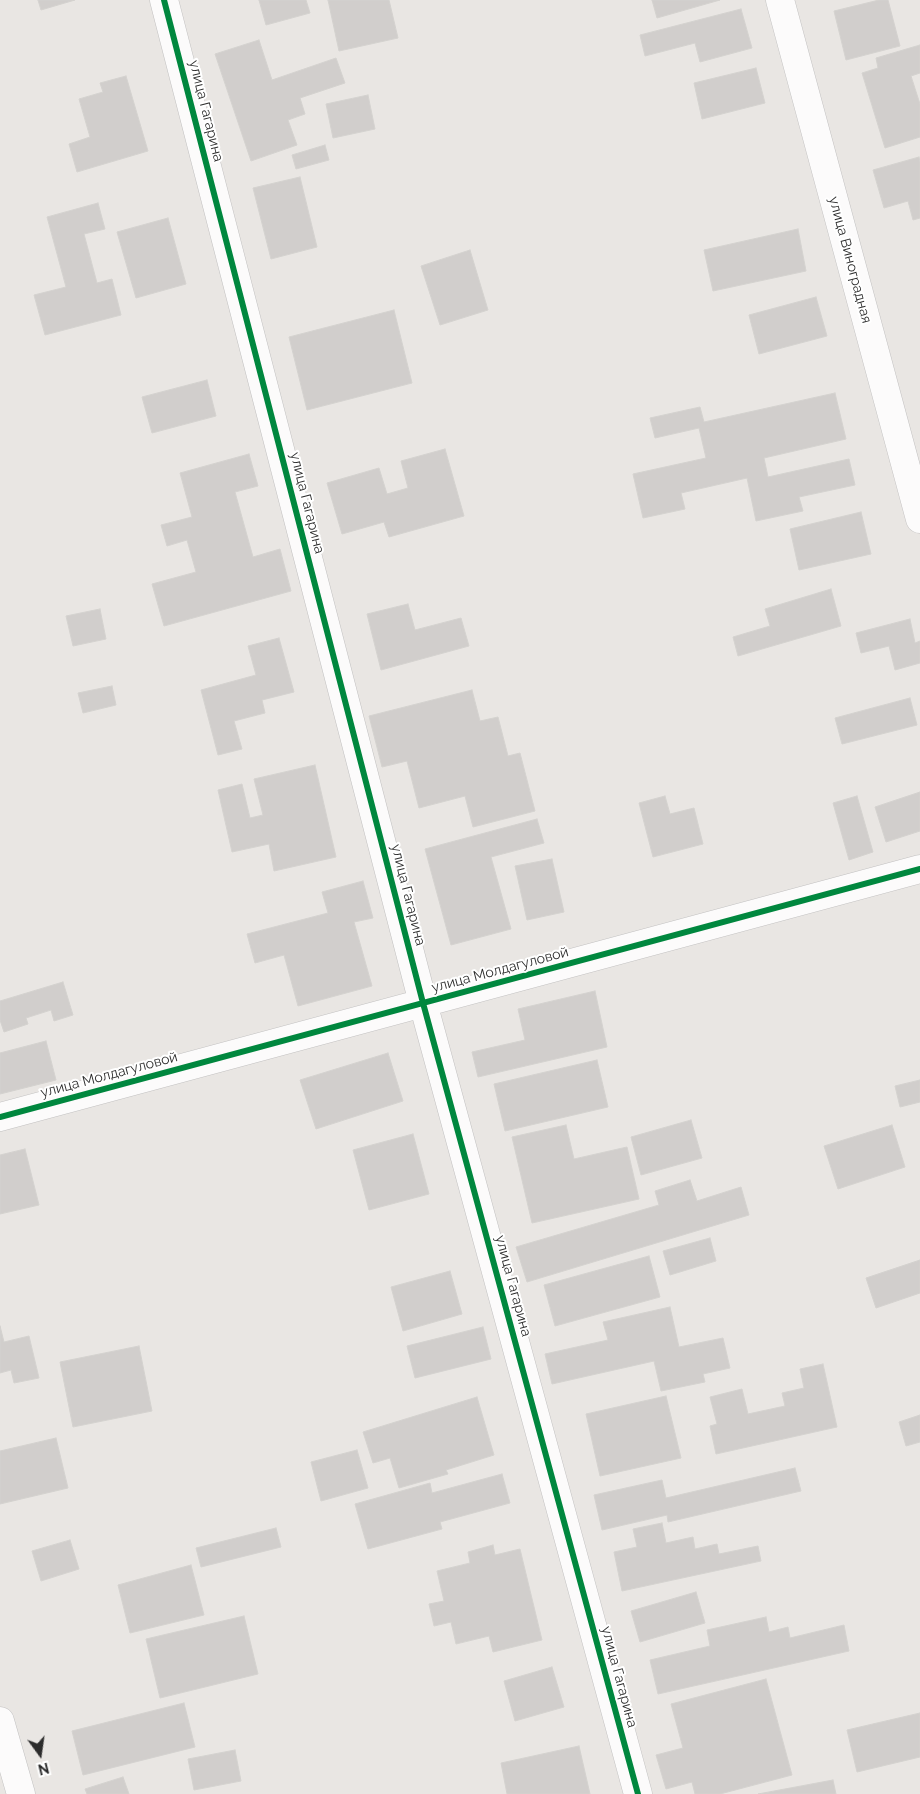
<!DOCTYPE html>
<meta charset="utf-8">
<style>
body{margin:0}
#map{position:relative;width:920px;height:1794px;overflow:hidden;background:#e9e6e3;font-family:Raleway,sans-serif}
canvas{display:block}
.north{position:absolute;left:15px;top:1729px;width:50px;height:50px;-webkit-text-stroke:4px #fff;paint-order:stroke;rotate:166deg;font-size:14px;font-weight:700;line-height:20px;text-align:center;color:#2c2c2c}
.north::after{content:'';display:block;margin:auto;width:18px;height:22px;background:#2c2c2c;clip-path:polygon(50% 0,100% 100%,50% 72%,0 100%)}
</style>
<div id="map">
<canvas width="920" height="1794"></canvas>
<div class="north">N</div>
</div>
<script>
const ctx = document.querySelector('canvas').getContext('2d');
ctx.lineJoin = 'round';
function fill(path, color) {
  ctx.fillStyle = color;
  ctx.fill(path, 'evenodd');
}
function poly(rows) {
  const path = new Path2D();
  for (const r of rows) {
    path.moveTo(r[0], r[1]);
    for (let i = 2; i < r.length; i += 2) path.lineTo(r[i], r[i + 1]);
  }
  return path;
}
function strokePath(path, color, width, dash) {
  ctx.strokeStyle = color;
  ctx.lineWidth = width;
  ctx.lineCap = dash ? 'butt' : 'round';
  ctx.setLineDash(dash || []);
  ctx.stroke(path);
}
function label(font, color, halo, rows, align = 'center') {
  ctx.font = font + ' Raleway,sans-serif';
  ctx.lineWidth = 4;
  ctx.setLineDash([]);
  ctx.textBaseline = 'middle';
  ctx.strokeStyle = halo;
  ctx.fillStyle = color;
  for (const [text, x, y, turn = 0] of rows) {
    ctx.save();
    ctx.translate(x, y);
    ctx.rotate((+turn || 0) * Math.PI / 180);
    ctx.textAlign = isNaN(turn) ? turn : align;
    if (halo) ctx.strokeText(text, 0, 0);
    ctx.fillText(text, 0, 0);
    ctx.restore();
  }
}
const building = poly([
 [38,0,75,0,41,10,38,0],
 [259,0,306,0,310,13,266,25,259,0],
 [328,0,389,0,398,38,339,51,328,0],
 [652,0,720,0,657,18,652,0],
 [879,0,888,0,900,46,846,60,834,11,879,0],
 [741,9,752,48,700,62,695,43,645,56,640,35,741,9],
 [259,40,272,80,336,58,345,83,300,98,305,114,288,120,297,145,251,161,215,54,259,40],
 [920,45,920,73,911,76,920,104,920,137,885,148,862,73,878,68,876,58,920,45],
 [756,68,765,103,702,119,694,83,756,68],
 [126,76,148,151,77,172,69,144,90,137,79,99,103,92,100,83,126,76],
 [368,95,375,129,333,138,326,104,368,95],
 [325,145,329,160,296,169,292,155,325,145],
 [919,157,920,162,920,218,913,220,908,201,884,208,873,170,919,157],
 [300,177,317,247,271,259,253,188,300,177],
 [98,203,105,229,84,234,97,283,112,279,121,315,45,335,34,295,66,287,47,217,98,203],
 [168,218,186,284,136,298,117,232,168,218],
 [798,229,806,271,713,291,704,250,798,229],
 [470,250,488,310,440,325,421,266,470,250],
 [816,297,827,336,759,354,749,315,816,297],
 [394,310,412,383,307,410,289,337,394,310],
 [207,380,216,416,152,433,142,397,207,380],
 [835,393,846,439,764,458,768,477,849,459,855,485,799,497,803,511,756,521,747,478,681,493,685,509,643,518,633,474,706,458,699,428,655,438,650,418,700,407,704,422,835,393],
 [445,449,464,516,389,537,384,522,342,534,327,483,379,468,387,494,408,488,401,461,445,449],
 [249,454,258,486,235,492,253,557,280,549,291,591,164,626,152,584,196,572,187,540,167,546,161,525,192,517,180,473,249,454],
 [861,512,871,554,799,570,790,529,861,512],
 [831,589,841,626,738,656,733,637,770,626,765,609,831,589],
 [408,604,415,630,461,618,469,646,381,670,367,614,408,604],
 [100,609,106,639,73,646,66,616,100,609],
 [910,619,915,643,920,641,920,663,895,670,889,646,861,653,856,633,910,619],
 [279,638,294,692,262,700,265,713,234,721,242,749,218,755,201,690,256,675,248,646,279,638],
 [112,686,116,705,83,713,78,693,112,686],
 [472,690,480,721,498,717,508,756,520,753,535,811,473,827,465,796,419,808,407,761,382,767,369,716,472,690],
 [910,698,917,725,842,744,835,718,910,698],
 [315,765,336,857,274,871,269,844,232,852,218,790,242,784,250,818,263,815,254,779,315,765],
 [920,792,920,831,886,842,875,807,920,792],
 [665,796,670,814,694,808,703,844,653,857,639,803,665,796],
 [857,796,873,852,849,860,833,803,857,796],
 [537,819,544,843,491,857,511,929,451,945,425,849,537,819],
 [552,859,564,912,527,920,515,866,552,859],
 [363,881,373,918,354,922,372,986,298,1006,284,955,255,963,247,934,328,913,322,892,363,881],
 [63,982,73,1015,54,1021,51,1010,26,1018,28,1024,4,1032,0,1020,0,1001,63,982],
 [595,991,607,1047,478,1077,472,1052,525,1040,518,1009,595,991],
 [46,1041,56,1080,0,1094,0,1053,46,1041],
 [388,1053,403,1101,316,1129,300,1080,388,1053],
 [597,1060,608,1107,505,1131,494,1084,597,1060],
 [920,1080,920,1102,900,1107,895,1086,920,1080],
 [691,1120,702,1158,641,1175,631,1137,691,1120],
 [566,1125,574,1159,627,1147,639,1199,532,1223,512,1137,566,1125],
 [892,1125,905,1167,838,1189,824,1146,892,1125],
 [413,1134,429,1194,369,1210,353,1150,413,1134],
 [25,1149,39,1205,0,1214,0,1155,25,1149],
 [690,1180,697,1201,741,1187,749,1215,527,1282,516,1247,659,1205,655,1191,690,1180],
 [710,1238,716,1261,670,1275,663,1251,710,1238],
 [649,1256,660,1297,555,1326,544,1285,649,1256],
 [920,1260,920,1293,876,1308,866,1278,920,1260],
 [450,1271,462,1314,403,1331,391,1287,450,1271],
 [670,1307,679,1347,723,1338,730,1368,703,1374,705,1382,661,1391,654,1361,552,1384,545,1354,608,1340,603,1322,670,1307],
 [0,1326,4,1342,29,1336,39,1378,14,1383,11,1370,0,1373,0,1326],
 [483,1327,491,1359,415,1378,407,1346,483,1327],
 [139,1346,152,1411,73,1427,60,1362,139,1346],
 [823,1364,837,1427,716,1454,710,1426,717,1424,710,1397,742,1389,748,1414,785,1406,782,1393,804,1388,800,1369,823,1364],
 [666,1396,681,1458,600,1476,586,1414,666,1396],
 [477,1397,494,1455,446,1470,448,1474,399,1488,390,1458,373,1463,363,1432,477,1397],
 [920,1415,920,1442,906,1446,899,1422,920,1415],
 [56,1438,68,1488,0,1504,0,1451,56,1438],
 [357,1450,368,1488,321,1501,311,1462,357,1450],
 [795,1468,801,1491,668,1522,667,1515,602,1530,594,1495,662,1480,666,1498,795,1468],
 [502,1474,510,1503,440,1522,442,1529,368,1549,355,1504,430,1483,432,1493,502,1474],
 [662,1523,666,1543,693,1537,695,1549,717,1544,719,1554,758,1546,761,1561,622,1591,614,1552,637,1547,633,1529,662,1523],
 [276,1528,281,1547,201,1567,196,1548,276,1528],
 [70,1540,79,1569,41,1581,32,1551,70,1540],
 [493,1545,495,1555,520,1549,542,1640,493,1652,489,1636,456,1644,451,1622,434,1626,429,1604,444,1601,437,1571,470,1563,468,1552,493,1545],
 [191,1565,204,1615,130,1633,118,1585,191,1565],
 [696,1592,705,1623,640,1642,631,1611,696,1592],
 [244,1616,258,1674,160,1698,146,1639,244,1616],
 [766,1617,769,1632,788,1627,790,1638,844,1625,849,1651,658,1694,650,1660,710,1646,707,1630,766,1617],
 [552,1667,564,1707,515,1721,504,1681,552,1667],
 [766,1679,792,1775,720,1794,695,1794,692,1782,666,1789,656,1755,683,1748,671,1704,766,1679],
 [184,1703,195,1747,83,1775,72,1731,184,1703],
 [920,1713,920,1757,857,1772,847,1730,920,1713],
 [579,1746,590,1794,507,1794,501,1763,579,1746],
 [235,1750,241,1781,194,1790,188,1759,235,1750],
 [123,1777,129,1794,87,1794,85,1789,123,1777],
 [833,1780,836,1794,758,1794,833,1780]
]);
fill(building, '#d1cecc');
strokePath(building, '#d4d2cf', 1);
const minor = poly([
 [164,0,423,1003,638,1794],
 [780,0,920,519],
 [0,1117,920,869],
 [0,1721,21,1794]
]);
strokePath(minor, '#c2c1c1', 29);
strokePath(minor, '#fcfbfb', 28);
strokePath(poly([
 [164,0,423,1003,638,1794],
 [0,1117,920,869]
]), '#00873e', 6);
label('14px', '#2c2c2c', '#fff', [
 ["улица Гагарина",206,111,76],
 ["улица Виноградная",850,260,75],
 ["улица Гагарина",307,503,76],
 ["улица Гагарина",408,895,76],
 ["улица Молдагуловой",500,970,-15],
 ["улица Молдагуловой",109,1075,-15],
 ["улица Гагарина",513,1286,75],
 ["улица Гагарина",619,1677,75]
]);
</script>
